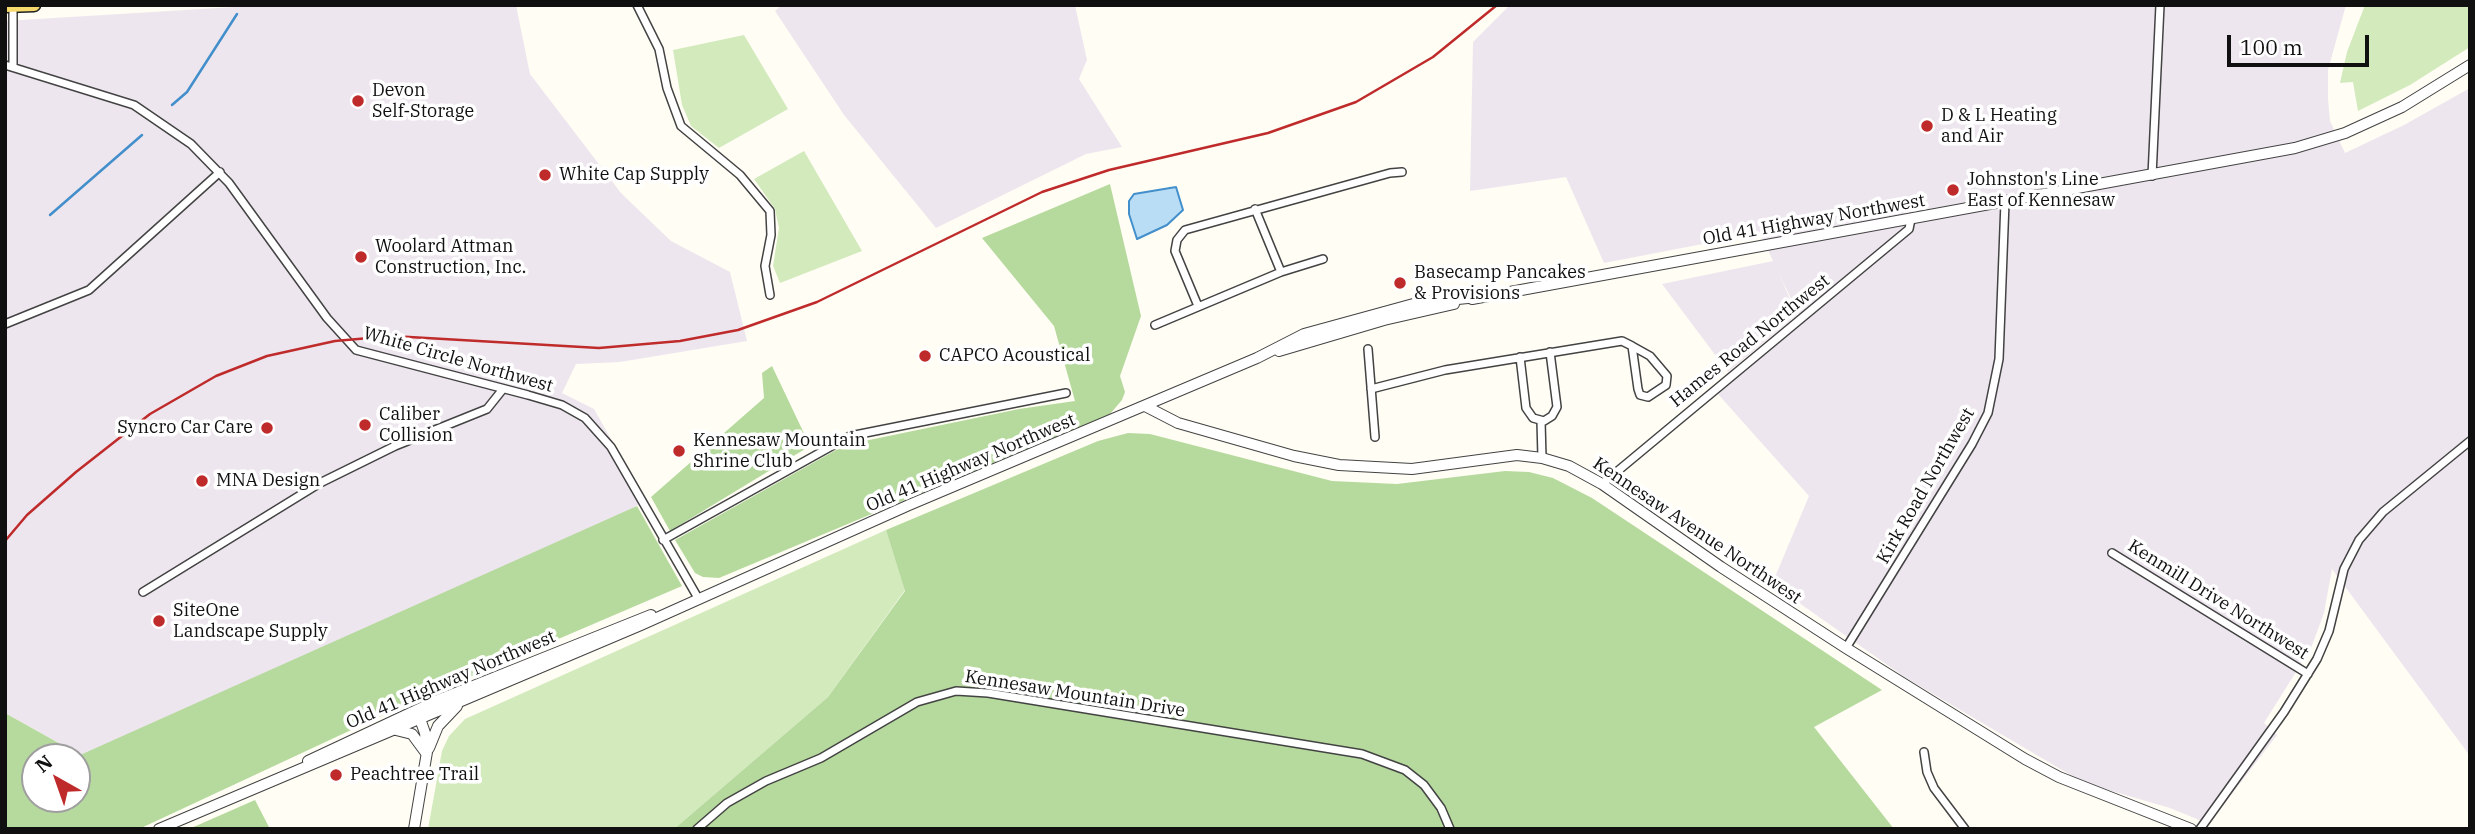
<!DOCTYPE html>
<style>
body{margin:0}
#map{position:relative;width:2475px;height:834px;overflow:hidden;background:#fffdf4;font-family:"IBM Plex Serif",serif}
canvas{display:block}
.frame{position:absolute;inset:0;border:7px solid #101010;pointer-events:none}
.north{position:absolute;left:21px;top:743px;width:70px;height:70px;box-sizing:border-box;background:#fff;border:2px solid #9f9f9f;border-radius:50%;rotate:320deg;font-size:19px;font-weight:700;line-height:28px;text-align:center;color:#101010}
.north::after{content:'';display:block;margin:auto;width:24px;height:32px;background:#bf2a2b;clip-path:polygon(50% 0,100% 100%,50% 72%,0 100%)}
.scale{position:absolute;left:2227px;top:35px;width:142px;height:32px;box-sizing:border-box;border:4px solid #101010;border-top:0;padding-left:9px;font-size:21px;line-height:24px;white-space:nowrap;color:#101010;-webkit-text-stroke:5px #fff;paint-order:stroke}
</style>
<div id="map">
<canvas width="2475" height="834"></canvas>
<div class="frame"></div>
<div class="north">N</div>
<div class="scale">100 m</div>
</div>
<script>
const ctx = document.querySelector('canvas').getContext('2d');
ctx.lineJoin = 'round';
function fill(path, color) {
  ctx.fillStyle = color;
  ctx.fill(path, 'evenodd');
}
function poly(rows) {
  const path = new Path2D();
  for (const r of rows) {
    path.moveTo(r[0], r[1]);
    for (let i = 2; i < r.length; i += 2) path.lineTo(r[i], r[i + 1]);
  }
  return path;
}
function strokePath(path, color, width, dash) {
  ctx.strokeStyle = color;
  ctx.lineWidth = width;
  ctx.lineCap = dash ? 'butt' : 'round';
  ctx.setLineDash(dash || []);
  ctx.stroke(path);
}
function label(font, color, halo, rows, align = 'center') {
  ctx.font = font + ' "IBM Plex Serif",serif';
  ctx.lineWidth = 7;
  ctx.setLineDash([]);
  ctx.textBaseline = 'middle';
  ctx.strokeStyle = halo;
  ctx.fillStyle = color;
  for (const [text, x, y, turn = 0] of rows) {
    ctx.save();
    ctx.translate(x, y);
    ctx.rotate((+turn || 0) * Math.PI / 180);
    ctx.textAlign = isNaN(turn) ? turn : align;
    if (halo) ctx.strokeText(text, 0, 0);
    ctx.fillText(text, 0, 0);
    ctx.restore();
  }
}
fill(poly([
 [267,5,516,5,530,74,621,193,671,241,730,272,747,341,620,362,576,364,562,393,594,409,645,499,610,526,80,755,5,713,5,21],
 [782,5,1075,5,1087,60,1079,79,1122,147,1086,154,936,228,844,115,775,11],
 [1510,5,2346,5,2328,70,2328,99,2330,121,2345,153,2404,125,2470,88,2470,756,2332,569,2324,613,2311,648,2264,723,2277,735,2209,824,2170,808,2084,783,1906,678,1772,584,1809,496,1717,393,1803,323,1779,274,1797,315,1728,372,1662,284,1773,261,1760,233,1604,263,1566,177,1470,191,1473,42]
]), '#eee6ee');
fill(poly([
 [2365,5,2470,5,2470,47,2410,85,2358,111,2353,82,2340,83,2347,52],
 [744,35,788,109,719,148,691,126,682,105,673,50],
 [804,151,862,251,780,283,773,266,779,228,775,209,754,179],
 [886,530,905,590,828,697,674,829,428,829,442,751,449,736,465,719]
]), '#d3eabd');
fill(poly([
 [1110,184,1141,316,1120,376,1125,392,1122,400,1110,414,719,578,703,577,695,573,675,540,845,445,1019,409,1075,401,1054,326,982,238],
 [772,366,810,446,670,531,651,497,764,398,762,373],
 [1128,433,1150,434,1332,481,1397,484,1505,471,1529,472,1553,478,1592,498,1882,690,1814,727,1894,829,674,829,828,697,905,591,886,530,1098,441],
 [637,506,682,586,409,703,139,829,5,829,5,713,80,755],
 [77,757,77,799,35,799,35,757],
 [255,800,270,829,189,829]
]), '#b6da9d');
const water = poly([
 [1176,187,1183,210,1167,225,1137,239,1129,214,1129,201,1134,194,1176,187]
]);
fill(water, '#b9ddf5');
strokePath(water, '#428fcb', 2);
strokePath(poly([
 [172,105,187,92,237,14],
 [50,215,142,135]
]), '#428fcb', 2.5);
const minor = poly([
 [637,5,659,49,667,88,681,126,740,175,770,211,771,235,765,266,770,295],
 [5,65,134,105,191,144,229,183,327,318,356,350,528,395,562,405,585,418,611,447,698,598],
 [13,67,13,5],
 [2152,176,2160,5],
 [1255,209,1281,272],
 [1198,306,1175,251,1177,240,1185,230,1390,173,1402,172],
 [5,324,89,290,220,172],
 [1155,325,1281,272,1323,259],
 [1368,349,1375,437],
 [1520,357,1526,408,1533,418,1544,421,1552,416,1557,407,1550,352],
 [1371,389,1445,370,1622,341,1632,346,1650,356,1667,376,1666,385,1648,397,1640,395,1638,389,1632,346],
 [1541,421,1542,458],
 [1602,484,1909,229,1911,219],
 [663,540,850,436,1066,393],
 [2112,553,2308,674],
 [143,592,320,483,395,446,487,409,503,389],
 [1846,648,1972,444,1988,413,1999,359,2005,202],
 [1924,752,1927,772,1934,788,1965,829],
 [697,829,727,803,766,781,821,758,917,702,956,691,988,693,1362,754,1405,770,1424,785,1441,808,1450,829],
 [2200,829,2284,712,2317,659,2329,631,2344,569,2359,540,2383,512,2470,441]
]);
const tertiary = poly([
 [1472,299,2295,148,2345,133,2402,107,2470,65],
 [1279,351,1384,320,1454,304],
 [1145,406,1178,423,1294,456,1339,465,1412,469,1517,455,1542,458,1569,466,1602,484,1721,567,1846,648,2025,759,2059,777,2191,829],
 [396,730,412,734,426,753],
 [429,748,438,726,457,706],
 [308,761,436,701,651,615],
 [159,829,641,625,909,505,1257,358,1304,334,1417,303,1478,297],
 [414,829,427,752,425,733,418,713]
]);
const primary = poly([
 [5,6,34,5]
]);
strokePath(minor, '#434343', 10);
strokePath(tertiary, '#434343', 12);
strokePath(primary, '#212121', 15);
strokePath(minor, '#fff', 7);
strokePath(tertiary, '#fff', 10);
strokePath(primary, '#f6da6d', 12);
strokePath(poly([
 [5,541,27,515,76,472,150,414,216,376,267,356,335,341,392,336,599,348,680,341,738,330,817,302,1042,192,1109,170,1268,133,1356,102,1433,57,1497,5]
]), '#bf2a2b', 2.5);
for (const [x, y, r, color] of [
 [358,101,7,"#bf2a2b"],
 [1927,126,7,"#bf2a2b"],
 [545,175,7,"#bf2a2b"],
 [1953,190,7,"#bf2a2b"],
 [361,257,7,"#bf2a2b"],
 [1400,283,7,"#bf2a2b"],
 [925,356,7,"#bf2a2b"],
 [365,425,7,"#bf2a2b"],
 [267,428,7,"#bf2a2b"],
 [679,451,7,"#bf2a2b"],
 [202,481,7,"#bf2a2b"],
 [159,621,7,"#bf2a2b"],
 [336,775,7,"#bf2a2b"]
]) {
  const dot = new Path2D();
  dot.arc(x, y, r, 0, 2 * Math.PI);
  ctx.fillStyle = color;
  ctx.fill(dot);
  strokePath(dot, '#fff', 2.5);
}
label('18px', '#101010', '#fff', [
 ["Devon",372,91],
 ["Self-Storage",372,112],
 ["D & L Heating",1941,116],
 ["and Air",1941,137],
 ["White Cap Supply",559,175],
 ["Johnston's Line",1967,180],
 ["East of Kennesaw",1967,201],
 ["Woolard Attman",375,247],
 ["Construction, Inc.",375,268],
 ["Basecamp Pancakes",1414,273],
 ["& Provisions",1414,294],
 ["CAPCO Acoustical",939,356],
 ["Caliber",379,415],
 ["Collision",379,436],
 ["Syncro Car Care",253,428,"right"],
 ["Kennesaw Mountain",693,441],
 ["Shrine Club",693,462],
 ["MNA Design",216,481],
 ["SiteOne",173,611],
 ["Landscape Supply",173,632],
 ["Peachtree Trail",350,775]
], 'left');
label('18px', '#101010', '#fff', [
 ["Old 41 Highway Northwest",1814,220,-10],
 ["Hames Road Northwest",1750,341,-39],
 ["White Circle Northwest",458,360,16],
 ["Old 41 Highway Northwest",971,463,-23],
 ["Kirk Road Northwest",1926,486,-60],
 ["Kennesaw Avenue Northwest",1697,531,34],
 ["Kenmill Drive Northwest",2218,600,32],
 ["Old 41 Highway Northwest",451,680,-23],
 ["Kennesaw Mountain Drive",1075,694,9]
]);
</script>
